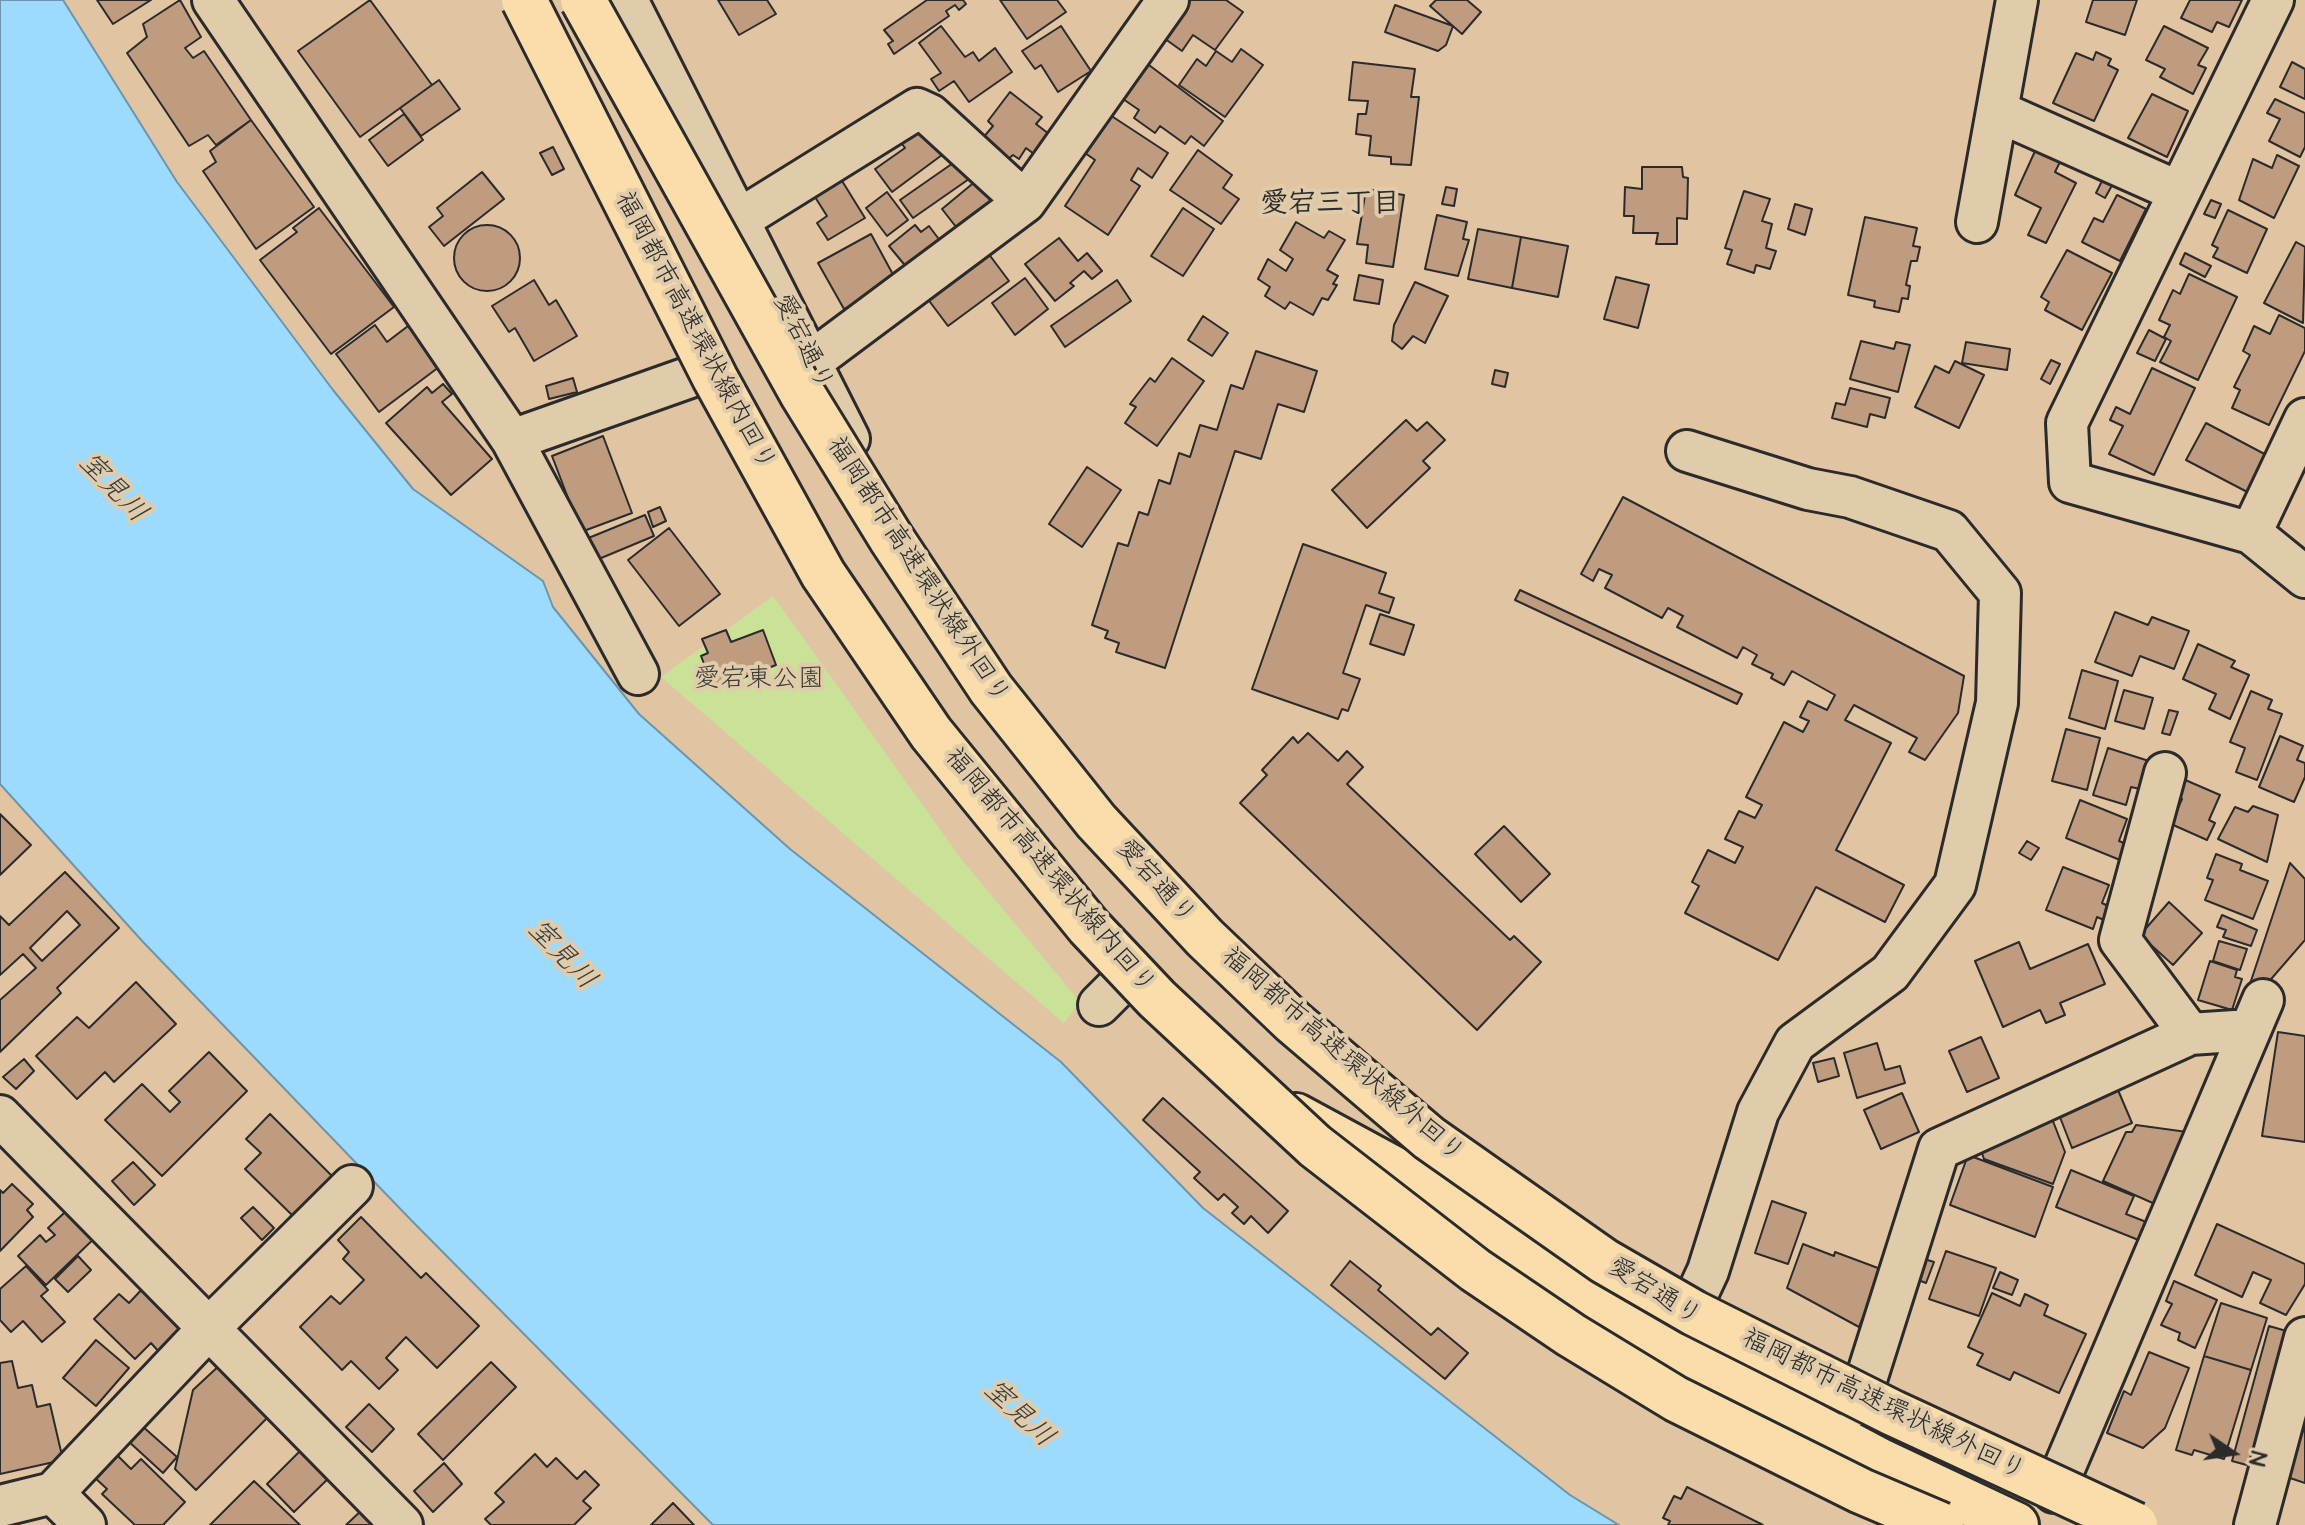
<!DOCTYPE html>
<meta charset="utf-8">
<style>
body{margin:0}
#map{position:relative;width:2305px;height:1525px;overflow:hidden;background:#e1c5a3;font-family:"Architects Daughter",sans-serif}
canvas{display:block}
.north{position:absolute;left:2193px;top:1413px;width:80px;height:80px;-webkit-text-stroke:6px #e0cbaa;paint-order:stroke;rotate:103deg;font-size:22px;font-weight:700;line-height:32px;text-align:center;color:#2b2b2b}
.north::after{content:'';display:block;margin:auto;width:28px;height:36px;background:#2b2b2b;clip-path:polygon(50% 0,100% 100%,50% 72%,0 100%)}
</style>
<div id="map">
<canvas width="2305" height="1525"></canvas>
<div class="north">N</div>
</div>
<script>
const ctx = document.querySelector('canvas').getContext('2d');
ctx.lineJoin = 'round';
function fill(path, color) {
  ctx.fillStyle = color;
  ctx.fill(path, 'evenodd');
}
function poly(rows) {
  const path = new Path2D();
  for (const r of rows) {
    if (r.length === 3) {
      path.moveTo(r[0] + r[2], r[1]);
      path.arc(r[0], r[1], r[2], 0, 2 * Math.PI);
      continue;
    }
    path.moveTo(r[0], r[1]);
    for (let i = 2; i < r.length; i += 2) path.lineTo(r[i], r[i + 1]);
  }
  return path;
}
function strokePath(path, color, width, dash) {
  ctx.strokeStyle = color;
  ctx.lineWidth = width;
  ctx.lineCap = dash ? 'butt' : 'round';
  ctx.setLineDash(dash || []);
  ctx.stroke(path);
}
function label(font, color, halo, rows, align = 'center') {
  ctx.font = font + ' "Architects Daughter","Klee One",sans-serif';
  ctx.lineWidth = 8;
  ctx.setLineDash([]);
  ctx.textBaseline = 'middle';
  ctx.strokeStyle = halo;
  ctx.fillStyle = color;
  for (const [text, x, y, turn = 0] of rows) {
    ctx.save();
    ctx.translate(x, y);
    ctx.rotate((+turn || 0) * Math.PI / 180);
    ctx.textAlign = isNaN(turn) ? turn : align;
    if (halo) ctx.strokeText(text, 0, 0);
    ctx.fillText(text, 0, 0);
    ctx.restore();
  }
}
fill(poly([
 [773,596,962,860,1080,1002,1064,1023,661,677]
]), '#cae298');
const water = poly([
 [0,0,63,0,177,182,333,390,413,489,543,581,553,607,639,714,790,849,1061,1062,1203,1208,1570,1495,1619,1525,713,1525,412,1221,144,943,0,784,0,0]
]);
fill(water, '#9cdafe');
strokePath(water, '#6f94aa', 2);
const building = poly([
 [97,0,151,0,113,24,97,0],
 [180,0,201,37,185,48,193,58,204,51,251,120,216,145,208,135,189,146,127,53,147,37,143,24,180,0],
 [370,0,432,85,360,137,298,51,370,0],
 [718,0,767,0,776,14,739,35,718,0],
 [927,0,963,0,966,4,959,10,955,5,946,11,949,16,894,54,888,44,893,41,884,30,927,0],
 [1000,0,1057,0,1066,12,1027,39,1000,0],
 [1186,0,1226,0,1243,12,1215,50,1193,35,1182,51,1161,36,1186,0],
 [1436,0,1467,0,1481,12,1462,34,1430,6,1436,0],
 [2093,0,2137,0,2125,35,2086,22,2093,0],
 [2190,0,2242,0,2229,27,2217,22,2212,32,2181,18,2190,0],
 [1395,5,1453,26,1446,45,1438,51,1385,32,1395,5],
 [941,26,965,57,973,52,979,61,995,48,1012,72,969,102,954,81,939,91,931,79,941,73,919,43,941,26],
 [1061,26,1091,71,1058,92,1041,65,1035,69,1022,51,1061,26],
 [2164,26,2208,48,2198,65,2206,68,2193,94,2160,77,2165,69,2146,60,2164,26],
 [1241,49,1263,65,1225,117,1179,85,1197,59,1206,66,1216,51,1232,62,1241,49],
 [2096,52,2111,59,2108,65,2118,70,2094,121,2053,103,2076,53,2093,60,2096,52],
 [1353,62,1415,69,1411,97,1419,97,1411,165,1391,164,1391,157,1369,155,1371,136,1356,134,1358,114,1366,114,1368,101,1349,100,1353,62],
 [2292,62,2305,69,2305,99,2280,87,2292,62],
 [1149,65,1223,121,1204,146,1191,136,1185,144,1160,126,1155,133,1134,118,1139,110,1123,99,1149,65],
 [439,80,460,109,421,136,400,108,439,80],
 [1010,92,1042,117,1036,124,1049,134,1034,154,1026,148,1019,159,1013,155,1007,160,982,139,993,126,988,121,1010,92],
 [2152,94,2188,111,2167,157,2128,138,2152,94],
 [2275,99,2305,113,2305,147,2300,157,2269,141,2280,119,2267,113,2275,99],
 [404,114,423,140,388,166,369,140,404,114],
 [1110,115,1168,153,1152,178,1138,168,1131,180,1140,186,1108,235,1065,206,1095,160,1085,153,1110,115],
 [251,120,314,207,256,249,203,171,216,162,210,151,251,120],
 [929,120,950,149,892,192,875,169,905,148,900,141,929,120],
 [553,147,564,169,552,175,540,153,553,147],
 [2036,149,2060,162,2055,172,2076,183,2046,243,2028,235,2041,208,2015,195,2036,149],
 [1198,150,1232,175,1223,188,1239,199,1221,224,1170,190,1198,150],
 [966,154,979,172,913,218,900,200,966,154],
 [2277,155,2299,166,2274,218,2239,200,2253,159,2272,168,2277,155],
 [1642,167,1682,167,1683,177,1688,178,1687,219,1677,218,1677,244,1656,244,1658,233,1633,233,1634,216,1624,216,1625,187,1642,189,1642,167],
 [482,172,504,199,444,246,429,227,443,216,437,208,482,172],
 [2105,175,2115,180,2105,198,2096,193,2105,175],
 [839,176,865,218,828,240,817,223,827,216,815,197,830,187,827,183,839,176],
 [977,180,995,201,960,232,942,209,977,180],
 [1446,187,1457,189,1454,206,1442,204,1446,187],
 [1366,189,1404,195,1393,267,1366,263,1368,245,1357,244,1366,189],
 [1744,191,1770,199,1762,221,1772,224,1766,248,1776,251,1770,269,1756,265,1754,273,1727,264,1732,250,1725,248,1744,191],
 [887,192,908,220,887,236,866,208,887,192],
 [2117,195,2146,209,2120,261,2082,242,2094,218,2103,222,2117,195],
 [2211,200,2221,204,2215,218,2204,214,2211,200],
 [1795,204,1812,209,1805,235,1788,229,1795,204],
 [319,208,394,307,331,354,260,260,297,232,293,228,319,208],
 [1183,208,1214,229,1183,276,1151,256,1183,208],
 [2228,210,2267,229,2247,273,2213,257,2218,248,2212,245,2228,210],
 [1437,215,1467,222,1463,239,1469,240,1458,276,1425,269,1437,215],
 [1865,217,1917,228,1913,246,1920,247,1917,261,1911,261,1906,285,1910,286,1908,299,1902,298,1899,312,1874,307,1875,301,1848,295,1865,217],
 [1296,222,1324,238,1329,231,1345,240,1327,270,1338,276,1333,284,1337,285,1328,300,1322,298,1313,315,1290,302,1285,309,1265,296,1270,287,1258,279,1268,259,1286,271,1293,259,1280,250,1296,222],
 [487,258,33],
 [915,225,921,232,929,226,941,242,908,269,889,246,915,225],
 [1478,229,1521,237,1512,288,1468,279,1478,229],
 [871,234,896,280,844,309,818,263,871,234],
 [1521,237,1568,246,1558,297,1512,288,1521,237],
 [1059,238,1078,261,1087,253,1102,271,1092,279,1084,271,1070,283,1074,286,1055,301,1025,264,1059,238],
 [2296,242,2305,247,2303,323,2264,303,2296,242],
 [2067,250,2112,273,2082,330,2045,310,2049,302,2041,297,2067,250],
 [988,253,1009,281,948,326,927,298,988,253],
 [2185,253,2211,266,2205,277,2180,264,2185,253],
 [2189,274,2237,297,2198,380,2160,362,2171,341,2164,337,2170,325,2159,320,2173,290,2180,294,2189,274],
 [1359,275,1383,280,1379,304,1354,300,1359,275],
 [1616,277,1649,285,1638,328,1604,319,1616,277],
 [1025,278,1048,309,1015,335,992,303,1025,278],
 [534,280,549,305,556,300,577,336,534,361,515,328,509,332,492,306,534,280],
 [1117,280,1131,301,1065,347,1051,326,1117,280],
 [1415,282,1448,296,1425,343,1413,336,1402,349,1392,341,1394,325,1415,282],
 [2279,315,2305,328,2305,351,2269,425,2232,408,2240,390,2234,387,2250,355,2243,351,2254,326,2270,334,2279,315],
 [1203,316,1228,333,1212,356,1188,340,1203,316],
 [375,325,387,342,408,326,439,367,379,412,336,354,375,325],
 [2149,330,2166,339,2155,361,2137,353,2149,330],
 [1861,341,1894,349,1896,342,1910,345,1898,392,1850,379,1861,341],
 [1966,342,2010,349,2007,370,1962,363,1966,342],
 [1256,351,1317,371,1304,412,1278,404,1261,459,1235,451,1165,668,1116,652,1119,643,1105,638,1108,631,1092,625,1118,543,1128,546,1139,512,1148,515,1159,480,1170,484,1179,453,1190,457,1200,425,1217,430,1231,385,1243,389,1256,351],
 [1172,358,1204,381,1157,446,1125,423,1136,407,1130,404,1150,378,1155,382,1172,358],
 [2051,360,2060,364,2050,384,2041,379,2051,360],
 [1955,361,1984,375,1959,428,1915,407,1935,366,1949,373,1955,361],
 [2152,368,2195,388,2154,475,2109,454,2123,426,2110,420,2116,407,2130,414,2152,368],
 [1495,370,1508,373,1505,387,1492,384,1495,370],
 [573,378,577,392,549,399,546,386,573,378],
 [443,384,452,394,442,402,492,459,451,495,386,423,427,387,432,393,443,384],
 [1850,388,1890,398,1885,418,1870,414,1867,427,1832,418,1836,403,1845,405,1850,388],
 [1406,420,1417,431,1427,422,1445,440,1423,461,1430,468,1367,528,1332,490,1406,420],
 [2206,423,2272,458,2253,495,2186,460,2206,423],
 [603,436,632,513,581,532,552,456,603,436],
 [1087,467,1121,490,1082,547,1049,524,1087,467],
 [1623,497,1964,676,1958,713,1925,760,1909,752,1917,738,1854,705,1845,720,1891,743,1836,850,1904,885,1885,922,1816,887,1778,960,1685,913,1699,886,1692,882,1708,850,1735,863,1743,847,1725,839,1739,811,1755,818,1762,805,1746,797,1784,722,1803,732,1809,721,1800,717,1808,701,1827,710,1835,695,1792,671,1784,685,1771,678,1773,674,1752,664,1757,655,1743,647,1737,658,1677,627,1683,616,1668,608,1662,618,1605,588,1612,575,1599,569,1593,581,1581,574,1623,497],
 [660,507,666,521,653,527,648,512,660,507],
 [645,515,654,536,594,561,586,539,645,515],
 [669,528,720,594,679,626,628,560,669,528],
 [1303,544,1386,573,1379,593,1394,598,1389,613,1366,605,1343,673,1360,679,1348,711,1342,709,1338,719,1252,689,1303,544],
 [1520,590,1742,694,1737,704,1515,600,1520,590],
 [2115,612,2148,625,2152,617,2189,631,2174,669,2140,656,2132,676,2095,662,2115,612],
 [1380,614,1414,625,1404,655,1370,644,1380,614],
 [726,630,731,642,763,630,776,665,714,689,701,656,708,653,702,639,726,630],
 [2198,644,2235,661,2231,667,2249,675,2230,719,2209,709,2216,694,2183,679,2198,644],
 [2082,670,2118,681,2105,729,2069,718,2082,670],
 [2124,690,2153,698,2144,729,2115,721,2124,690],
 [2251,691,2272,700,2268,709,2282,714,2257,780,2236,772,2245,748,2230,742,2251,691],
 [2169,710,2178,712,2170,735,2162,733,2169,710],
 [2066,729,2100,738,2087,790,2052,781,2066,729],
 [1308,733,1338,761,1347,751,1363,767,1347,784,1510,940,1514,936,1541,962,1477,1030,1240,803,1267,775,1262,770,1293,737,1298,743,1308,733],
 [2280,736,2303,746,2297,760,2305,763,2305,777,2294,802,2259,787,2280,736],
 [2108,748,2149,761,2140,789,2131,787,2126,805,2093,795,2108,748],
 [2183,779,2220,795,2209,820,2215,823,2207,840,2171,824,2182,799,2175,796,2183,779],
 [2080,800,2127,819,2119,841,2126,844,2120,860,2066,838,2080,800],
 [2253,806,2278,815,2267,862,2218,839,2235,807,2248,812,2253,806],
 [0,814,31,845,0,875,0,814],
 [1504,826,1550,874,1521,902,1475,854,1504,826],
 [2027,841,2039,848,2031,860,2019,853,2027,841],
 [2216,854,2242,864,2240,870,2268,881,2253,919,2205,900,2213,880,2207,878,2216,854],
 [2290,863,2305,879,2305,940,2259,993,2248,990,2290,863],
 [2063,867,2109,885,2102,903,2110,907,2104,920,2097,917,2093,929,2046,910,2063,867],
 [65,872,119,928,57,988,61,993,0,1052,0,1000,36,968,23,954,0,975,0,916,9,925,65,872],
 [67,911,80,925,42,961,30,948,67,911],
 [2169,902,2202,933,2173,965,2140,935,2169,902],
 [2222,915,2257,930,2251,946,2223,937,2226,930,2217,927,2222,915],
 [2219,941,2247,949,2240,970,2213,961,2219,941],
 [2019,942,2030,969,2088,944,2105,984,2060,1003,2065,1015,2046,1023,2040,1010,2003,1027,1975,961,2019,942],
 [2210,961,2237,970,2235,977,2242,979,2232,1010,2198,1000,2210,961],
 [136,982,176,1024,114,1082,105,1072,77,1099,36,1056,77,1017,89,1028,136,982],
 [2278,1032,2305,1036,2305,1142,2262,1136,2278,1032],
 [1981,1037,1999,1078,1967,1092,1949,1051,1981,1037],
 [1877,1043,1885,1070,1900,1066,1905,1083,1857,1098,1844,1053,1877,1043],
 [209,1052,247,1091,162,1176,105,1120,142,1084,170,1112,180,1102,169,1091,209,1052],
 [1834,1058,1839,1076,1818,1082,1813,1063,1834,1058],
 [24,1059,34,1071,16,1089,3,1077,24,1059],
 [2115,1083,2132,1123,2072,1148,2056,1107,2115,1083],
 [1902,1093,1919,1132,1881,1149,1864,1110,1902,1093],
 [1163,1098,1288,1211,1268,1233,1251,1216,1244,1224,1232,1213,1238,1207,1224,1194,1218,1200,1194,1178,1200,1172,1143,1120,1163,1098],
 [2049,1111,2065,1152,2053,1184,1984,1159,1977,1139,2049,1111],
 [270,1114,332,1176,293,1216,245,1169,261,1153,246,1139,270,1114],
 [2136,1125,2187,1132,2155,1204,2103,1181,2126,1132,2132,1132,2136,1125],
 [1968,1155,2053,1187,2035,1237,1950,1205,1968,1155],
 [133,1162,155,1185,134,1205,112,1181,133,1162],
 [2071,1170,2134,1196,2126,1214,2159,1227,2151,1245,2056,1207,2071,1170],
 [12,1184,33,1204,27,1210,33,1217,0,1251,0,1190,3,1193,12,1184],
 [78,1200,105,1228,46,1285,18,1256,40,1235,46,1242,55,1235,48,1228,78,1200],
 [1772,1201,1806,1213,1788,1264,1755,1253,1772,1201],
 [253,1207,274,1228,262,1240,241,1218,253,1207],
 [361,1217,421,1278,426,1273,479,1326,437,1368,406,1337,386,1358,398,1370,379,1389,351,1361,342,1370,300,1327,331,1296,340,1304,364,1280,343,1259,349,1252,338,1240,361,1217],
 [2217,1224,2305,1264,2305,1284,2286,1315,2260,1303,2271,1280,2253,1272,2242,1297,2195,1275,2217,1224],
 [1803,1244,1834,1256,1835,1252,1886,1271,1877,1282,1859,1327,1787,1288,1803,1244],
 [1946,1251,1996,1268,1979,1316,1929,1299,1946,1251],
 [78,1256,91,1270,68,1292,55,1279,78,1256],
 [1921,1258,1934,1262,1926,1283,1913,1278,1921,1258],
 [1350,1261,1381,1286,1378,1290,1431,1335,1438,1328,1468,1353,1445,1379,1331,1285,1350,1261],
 [26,1266,48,1290,41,1296,65,1322,42,1342,23,1321,11,1332,0,1320,0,1289,26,1266],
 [2000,1272,2018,1280,2012,1295,1993,1288,2000,1272],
 [2174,1281,2217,1300,2195,1348,2178,1340,2180,1333,2161,1325,2172,1304,2166,1301,2174,1281],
 [145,1286,187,1325,160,1353,151,1343,135,1359,94,1319,119,1294,129,1303,145,1286],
 [1992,1293,2020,1306,2025,1294,2048,1305,2044,1315,2086,1334,2059,1393,2014,1372,2010,1380,1977,1365,1983,1354,1968,1347,1992,1293],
 [2221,1303,2267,1318,2251,1370,2204,1356,2221,1303],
 [2269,1326,2290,1332,2254,1467,2232,1461,2269,1326],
 [96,1340,129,1368,96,1406,63,1378,96,1340],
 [2149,1352,2189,1368,2165,1428,2143,1448,2107,1433,2124,1391,2131,1395,2149,1352],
 [2204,1356,2251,1370,2224,1459,2194,1450,2192,1455,2176,1450,2204,1356],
 [12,1361,18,1388,32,1385,37,1407,50,1404,63,1460,0,1474,0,1363,12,1361],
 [491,1362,516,1387,443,1460,418,1434,491,1362],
 [222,1363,271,1414,196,1490,175,1469,193,1390,222,1363],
 [369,1404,394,1429,372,1452,346,1427,369,1404],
 [141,1425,177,1457,163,1473,127,1440,141,1425],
 [2305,1425,2305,1483,2287,1477,2305,1425],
 [307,1444,335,1472,294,1512,267,1484,307,1444],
 [115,1453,131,1469,141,1459,185,1502,163,1525,135,1525,102,1494,107,1489,93,1476,115,1453],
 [535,1454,547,1467,556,1458,577,1479,585,1471,599,1485,583,1501,591,1508,574,1525,491,1525,485,1519,504,1502,495,1493,535,1454],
 [444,1463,462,1484,433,1512,414,1491,444,1463],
 [254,1481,300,1525,210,1525,254,1481],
 [1687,1487,1763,1525,1668,1525,1670,1521,1663,1518,1674,1496,1681,1499,1687,1487],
 [673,1503,694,1525,651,1525,673,1503],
 [364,1508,381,1525,346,1525,364,1508]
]);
fill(building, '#bf9c7f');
strokePath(building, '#2b2b2b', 2);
const minor = poly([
 [213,0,512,440,638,674],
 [627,0,849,439],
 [2273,0,2067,423,2070,482,2251,533,2305,577],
 [1997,111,2179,192],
 [740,219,917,109,930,115,1025,202],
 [1977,222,2017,0],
 [812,361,1025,202,1168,0],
 [512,440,693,376],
 [2251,533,2305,419],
 [2165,773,2120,940,2190,1034],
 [1099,1005,1129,975],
 [0,1116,402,1525],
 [1687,1316,1708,1271,1758,1112,1795,1043,1890,973,1955,885,1997,703,2000,593,1949,531,1850,497,1808,489,1687,451],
 [1858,1405,1939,1149,2190,1034,2250,1030],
 [2054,1492,2263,1000],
 [0,1506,53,1493],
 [85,1525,53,1493,209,1328,352,1186],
 [2255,1525,2305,1338]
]);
const highway = poly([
 [1296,1116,1429,1188,1591,1303,1688,1359,1880,1461,2016,1525]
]);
strokePath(minor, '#2b2b2b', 46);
strokePath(highway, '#2b2b2b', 50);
strokePath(minor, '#e0cbaa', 40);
strokePath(highway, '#faddab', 44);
const highwayBridge = poly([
 [524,0,715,378,823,574,931,733,1089,927,1157,999,1315,1146,1475,1270,1571,1335,1676,1399,1861,1491,1941,1525],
 [583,0,803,395,891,538,991,689,1096,821,1205,938,1293,1022,1429,1138,1604,1261,1694,1313,1893,1413,2135,1525]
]);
strokePath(highwayBridge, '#2b2b2b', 50, []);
strokePath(highwayBridge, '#faddab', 44);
label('26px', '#2b2b2b', '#e0cbaa', [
 ["福岡都市高速環状線内回り",694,332,62],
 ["愛宕通り",802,343,64],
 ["福岡都市高速環状線外回り",917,571,57],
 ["福岡都市高速環状線内回り",1049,872,50],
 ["愛宕通り",1155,883,48],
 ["福岡都市高速環状線外回り",1342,1056,41],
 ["愛宕通り",1654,1293,32],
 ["福岡都市高速環状線外回り",1883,1406,26]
]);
label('26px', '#3b3d36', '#e0cbaa', [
 ["愛宕東公園",759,681]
]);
label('bold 28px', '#2b2b2b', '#e0cbaa', [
 ["愛宕三丁目",1330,205]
]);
label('italic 28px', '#363c40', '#e0cbaa', [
 ["室見川",112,489,46],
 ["室見川",561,956,46],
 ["室見川",1018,1415,43]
]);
</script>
